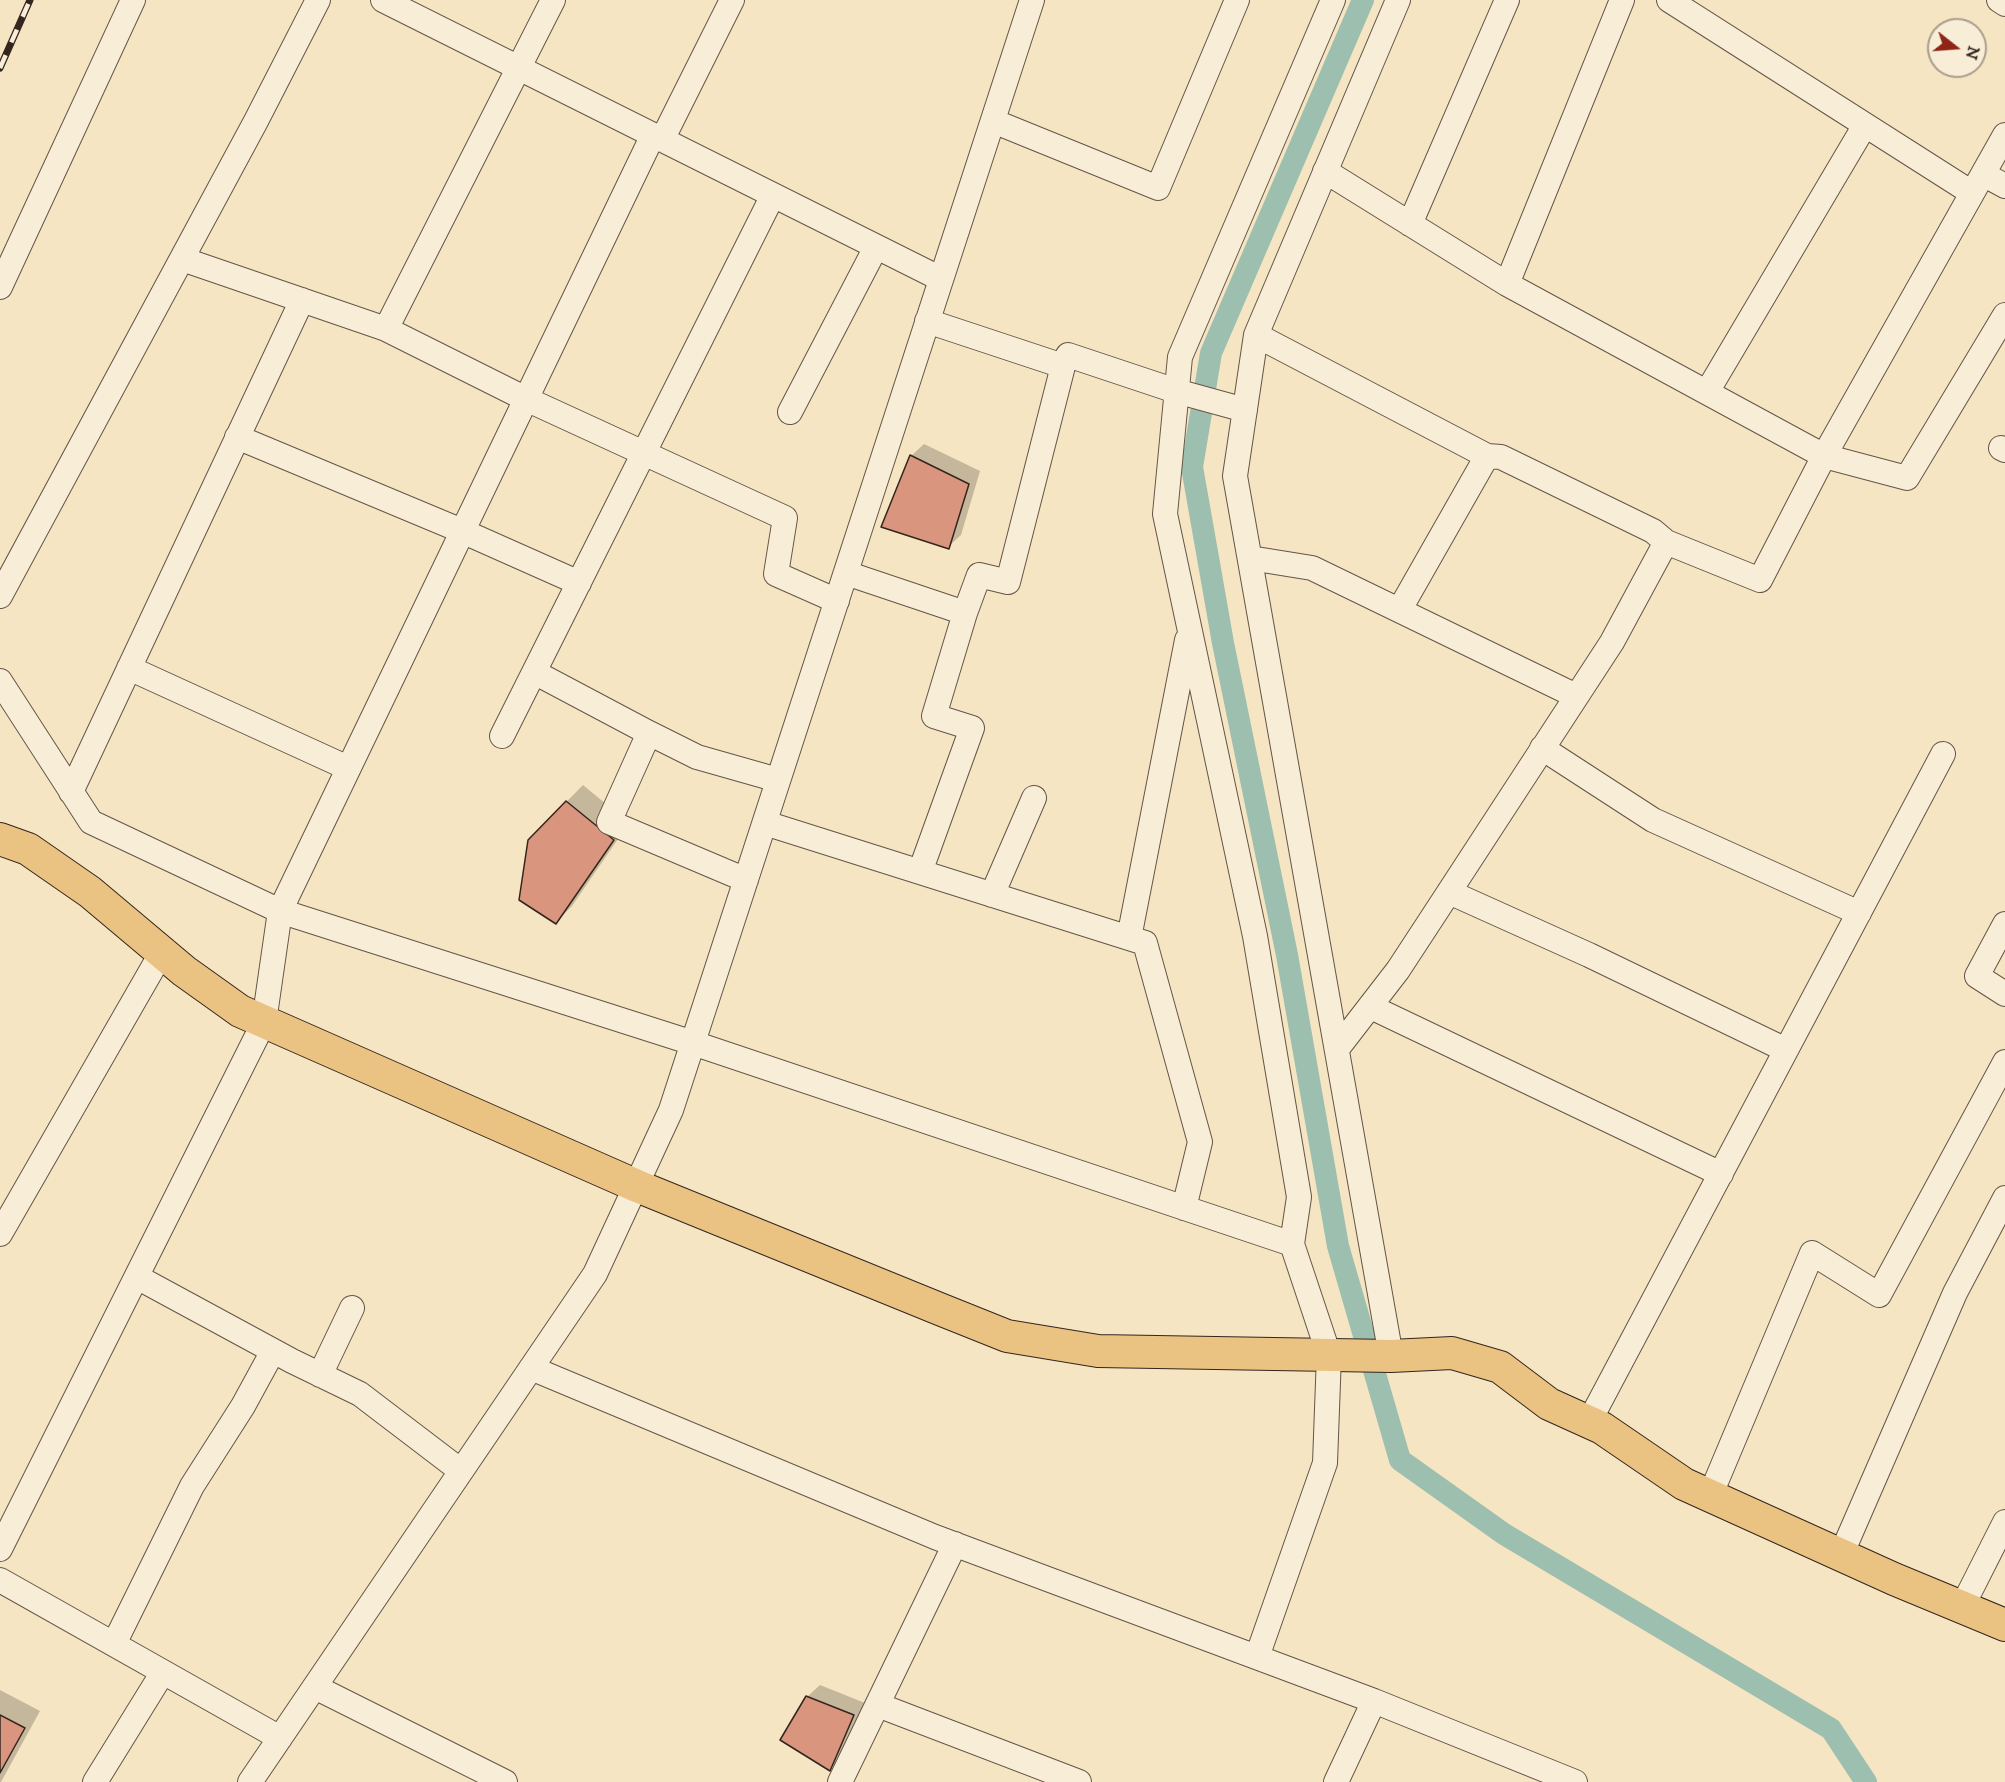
<!DOCTYPE html>
<style>
body{margin:0}
#map{position:relative;width:2005px;height:1782px;overflow:hidden;background:#f5e5c2;font-family:"IM FELL DW Pica",serif}
canvas{display:block}
.north{position:absolute;left:1927px;top:18px;width:60px;height:60px;box-sizing:border-box;background:#f8eed7;border:2px solid #aa9e8d;border-radius:50%;rotate:107deg;font-size:16px;font-weight:700;line-height:24px;text-align:center;color:#34251f}
.north::after{content:'';display:block;margin:auto;width:21px;height:27px;background:#8f2418;clip-path:polygon(50% 0,100% 100%,50% 72%,0 100%)}
</style>
<div id="map">
<canvas width="2005" height="1782"></canvas>
<div class="north">N</div>
</div>
<script>
const ctx = document.querySelector('canvas').getContext('2d');
ctx.lineJoin = 'round';
function fill(path, color) {
  ctx.fillStyle = color;
  ctx.fill(path, 'evenodd');
}
function poly(rows) {
  const path = new Path2D();
  for (const r of rows) {
    path.moveTo(r[0], r[1]);
    for (let i = 2; i < r.length; i += 2) path.lineTo(r[i], r[i + 1]);
  }
  return path;
}
function strokePath(path, color, width, dash) {
  ctx.strokeStyle = color;
  ctx.lineWidth = width;
  ctx.lineCap = dash ? 'butt' : 'round';
  ctx.setLineDash(dash || []);
  ctx.stroke(path);
}
fill(poly([
 [924,444,980,471,961,535,948,547,883,526,911,456],
 [583,785,629,823,572,906,556,922,529,840],
 [820,1685,865,1703,842,1757,830,1769,807,1697],
 [0,1690,40,1711,1,1782,0,1782]
]), '#0003');
strokePath(poly([
 [1363,0,1211,353,1192,467,1223,643,1287,955,1338,1246,1400,1460,1504,1534,1831,1729,1866,1782]
]), '#9dbfaf', 22);
const building = poly([
 [910,455,969,484,949,549,881,527,910,455],
 [566,801,614,840,556,924,519,900,528,840,566,801],
 [806,1696,854,1715,830,1771,780,1740,806,1696],
 [0,1715,25,1728,0,1773,0,1715]
]);
fill(building, '#d9957d');
strokePath(building, '#34251f', 1.5);
const minor = poly([
 [383,0,941,279],
 [553,0,386,329,526,399,785,518,776,574,837,601],
 [1669,0,1972,193],
 [1999,0,2005,4],
 [993,121,1158,188,1237,0],
 [662,140,732,0],
 [1325,171,1507,284,1824,456,2005,135],
 [1983,174,2005,186],
 [1410,224,1507,0],
 [182,259,386,329],
 [1507,284,1622,0],
 [0,287,133,0],
 [927,321,1063,366],
 [1256,335,1487,456,1501,457,1653,531,1666,542,1760,580,1824,456,1907,478,2005,315],
 [1707,392,1865,125],
 [790,412,876,247],
 [237,437,462,531,579,583],
 [2001,448,2005,450],
 [1250,558,1312,568,1576,696],
 [846,573,965,613,934,716,972,728,920,872],
 [0,596,256,121,318,0],
 [1400,609,1487,456],
 [965,613,979,575,1008,582,1063,366,1068,355,1176,391,1245,410],
 [129,668,348,768],
 [534,672,649,733,609,822,746,880],
 [0,681,91,822,280,911,693,1043,1292,1244,1329,1355,1325,1463,1257,1657],
 [649,733,697,757,778,780],
 [502,736,773,195],
 [1542,748,1653,820,1859,913],
 [71,792,302,300],
 [765,823,1145,943,1200,1142,1184,1208],
 [1449,892,1589,955,1786,1050],
 [992,895,1034,798],
 [2005,924,1977,976,2005,994],
 [1129,938,1187,640],
 [1371,1005,1371,1007,1721,1174],
 [1337,1049,1398,970,1449,892,1612,642,1666,542],
 [0,1234,162,952],
 [1292,1244,1299,1197,1255,936,1165,514,1180,357,1333,0],
 [137,1277,292,1361,360,1394,461,1471],
 [1391,1356,1235,476,1256,335,1398,0],
 [531,1368,935,1537,1374,1701,1336,1782],
 [320,1375,352,1308],
 [1589,1422,1943,754],
 [1710,1496,1812,1253,1879,1295,2005,1062],
 [0,1549,264,1022,280,911,653,135],
 [1841,1555,1955,1293,2005,1198],
 [0,1580,280,1738],
 [1962,1607,2005,1522],
 [114,1644,192,1486,243,1406,273,1351],
 [315,1687,505,1782],
 [1374,1701,1575,1782],
 [878,1705,1079,1782],
 [95,1782,163,1672],
 [250,1782,595,1274,671,1110,1032,0],
 [840,1782,955,1544]
]);
const major = poly([
 [0,839,28,849,90,892,184,971,240,1011,637,1186,942,1310,1007,1336,1098,1351,1391,1356,1452,1353,1500,1367,1549,1404,1602,1428,1684,1484,1894,1579,2005,1625]
]);
strokePath(minor, '#645548', 26);
strokePath(major, '#34251f', 34);
strokePath(minor, '#f8eed7', 24);
strokePath(major, '#eac281', 32);
const rail = poly([
 [0,68,30,0]
]);
strokePath(rail, '#34251f', 7);
strokePath(rail, '#f8eed7', 4.5, [14]);
</script>
